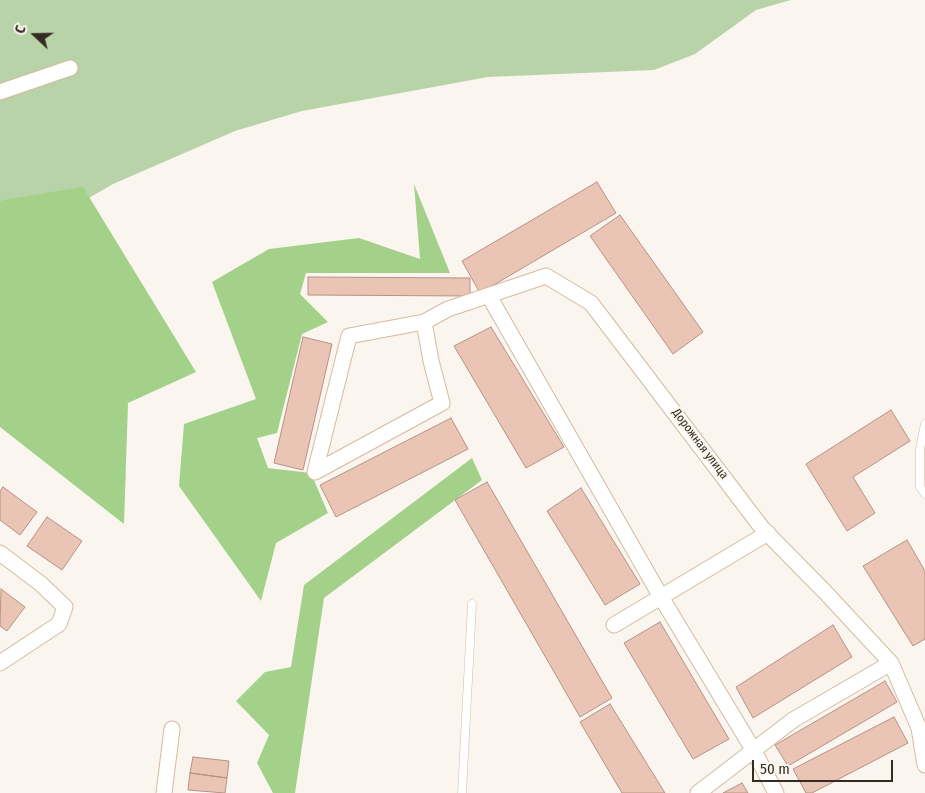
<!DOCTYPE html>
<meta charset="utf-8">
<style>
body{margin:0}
#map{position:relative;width:925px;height:793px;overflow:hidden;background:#fbf5f0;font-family:"Fira Sans Condensed",sans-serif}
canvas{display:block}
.north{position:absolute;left:10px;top:10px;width:50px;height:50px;-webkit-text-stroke:4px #fbf5f0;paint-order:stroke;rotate:291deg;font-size:14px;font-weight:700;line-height:20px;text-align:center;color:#352b20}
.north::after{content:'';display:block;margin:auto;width:18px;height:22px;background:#352b20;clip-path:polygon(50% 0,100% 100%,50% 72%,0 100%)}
.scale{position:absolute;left:752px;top:760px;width:141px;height:22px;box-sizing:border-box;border:2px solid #352b20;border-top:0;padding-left:6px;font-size:15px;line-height:18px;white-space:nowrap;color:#352b20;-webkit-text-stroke:4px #fbf5f0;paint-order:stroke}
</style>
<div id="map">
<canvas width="925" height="793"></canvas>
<div class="north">С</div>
<div class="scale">50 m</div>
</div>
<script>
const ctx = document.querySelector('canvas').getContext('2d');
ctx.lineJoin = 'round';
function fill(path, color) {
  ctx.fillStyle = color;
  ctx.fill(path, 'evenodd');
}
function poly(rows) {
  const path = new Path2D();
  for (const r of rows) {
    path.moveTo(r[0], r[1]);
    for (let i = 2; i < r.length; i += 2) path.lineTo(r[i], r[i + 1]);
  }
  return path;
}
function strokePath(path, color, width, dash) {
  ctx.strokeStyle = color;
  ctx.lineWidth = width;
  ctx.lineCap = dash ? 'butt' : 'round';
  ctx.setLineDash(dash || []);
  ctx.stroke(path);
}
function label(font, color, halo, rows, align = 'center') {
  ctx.font = font + ' "Fira Sans Condensed",sans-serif';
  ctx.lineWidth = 4;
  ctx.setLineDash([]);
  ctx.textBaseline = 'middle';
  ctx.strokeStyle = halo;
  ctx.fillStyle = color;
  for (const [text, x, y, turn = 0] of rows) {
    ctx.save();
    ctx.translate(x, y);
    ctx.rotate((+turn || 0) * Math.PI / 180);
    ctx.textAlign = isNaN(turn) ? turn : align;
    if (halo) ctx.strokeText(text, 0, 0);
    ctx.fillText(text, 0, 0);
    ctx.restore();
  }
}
fill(poly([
 [0,0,791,0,756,10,695,54,654,70,488,77,302,111,235,131,113,184,0,250]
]), '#b8d3a8');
fill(poly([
 [414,184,450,273,306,273,300,294,328,322,302,334,277,433,257,438,268,468,311,473,328,513,276,543,261,601,179,486,184,424,256,399,212,282,269,249,359,238,420,259],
 [83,187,196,372,128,403,124,524,0,427,0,202,3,200],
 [472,458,482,480,324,598,295,793,273,793,257,763,269,735,236,701,265,672,291,667,304,585]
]), '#a4d189');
const building = poly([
 [597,182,616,213,480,293,462,261,597,182],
 [620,215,703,332,673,354,590,236,620,215],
 [308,277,470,278,470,296,308,295,308,277],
 [491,327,564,447,526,468,454,346,491,327],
 [303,337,332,344,303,470,274,463,303,337],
 [891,410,910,441,853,477,875,513,847,531,806,464,891,410],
 [451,418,468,449,336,517,320,485,451,418],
 [487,482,612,698,580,717,455,500,487,482],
 [3,487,37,512,20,535,0,520,0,491,3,487],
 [581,488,640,584,605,605,547,511,581,488],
 [47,517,82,541,62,570,27,546,47,517],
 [907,540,925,571,925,639,913,646,863,566,907,540],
 [1,589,25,607,7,631,0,626,1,589],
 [660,622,729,739,693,759,624,643,660,622],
 [833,625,852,657,753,718,736,687,833,625],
 [885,681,897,702,788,766,775,745,885,681],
 [610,704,665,793,622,793,580,722,610,704],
 [894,717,908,743,812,793,806,793,793,769,894,717],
 [193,757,229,761,227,778,190,773,193,757],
 [190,773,227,778,225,793,188,790,190,773],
 [742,783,748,793,723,793,742,783]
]);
fill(building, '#eac4b4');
strokePath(building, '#b69284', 1);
const service = poly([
 [925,424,920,449,920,487,925,494],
 [462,793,472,604]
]);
const minor = poly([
 [0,92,70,68],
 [489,296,661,597,754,751,776,793],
 [424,322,431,361,442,403,315,472,349,336,424,322,448,309,546,276,591,303,762,528,826,593,891,663,919,728,925,765],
 [0,553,41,584,65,607,59,624,0,663],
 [614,625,768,533],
 [164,793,172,729],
 [698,793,793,720,891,663]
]);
strokePath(service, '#d4bb9e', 9);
strokePath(minor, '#d4bb9e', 17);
strokePath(service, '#fff', 8);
strokePath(minor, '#fff', 15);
label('12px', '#352b20', '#fbf5f0', [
 ["Дорожная улица",700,444,53]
]);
</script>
